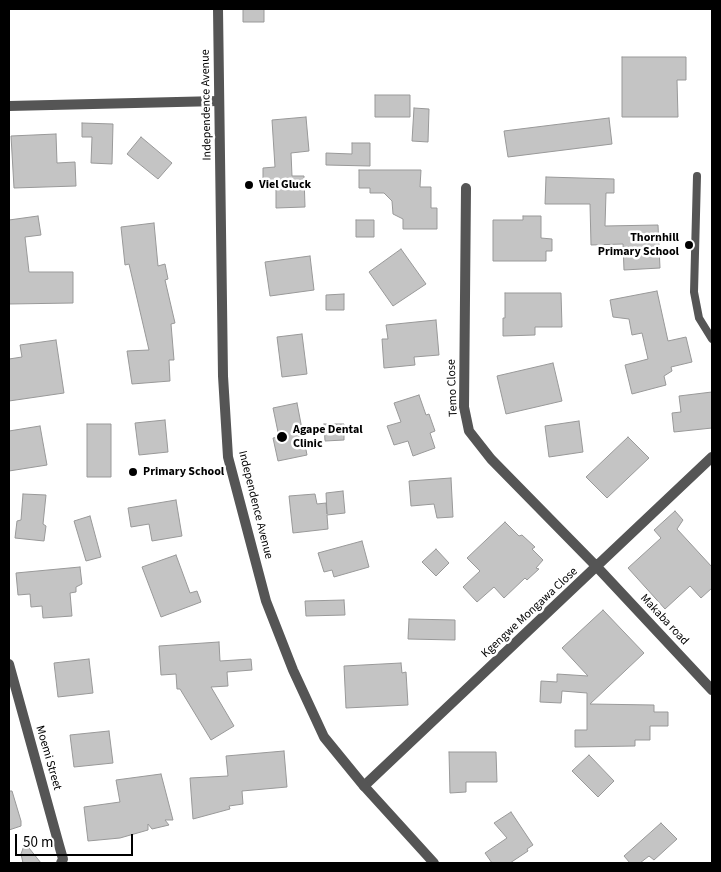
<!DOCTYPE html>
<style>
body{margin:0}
#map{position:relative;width:721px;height:872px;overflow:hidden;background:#fff;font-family:"Source Sans 3",sans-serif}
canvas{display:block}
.frame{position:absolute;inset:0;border:10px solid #000;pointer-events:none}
.scale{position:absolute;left:15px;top:834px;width:118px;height:22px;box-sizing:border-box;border:2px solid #000;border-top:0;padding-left:6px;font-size:15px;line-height:18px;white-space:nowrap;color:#000;-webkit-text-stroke:4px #fff;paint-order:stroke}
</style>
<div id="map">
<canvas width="721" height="872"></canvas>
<div class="frame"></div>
<div class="scale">50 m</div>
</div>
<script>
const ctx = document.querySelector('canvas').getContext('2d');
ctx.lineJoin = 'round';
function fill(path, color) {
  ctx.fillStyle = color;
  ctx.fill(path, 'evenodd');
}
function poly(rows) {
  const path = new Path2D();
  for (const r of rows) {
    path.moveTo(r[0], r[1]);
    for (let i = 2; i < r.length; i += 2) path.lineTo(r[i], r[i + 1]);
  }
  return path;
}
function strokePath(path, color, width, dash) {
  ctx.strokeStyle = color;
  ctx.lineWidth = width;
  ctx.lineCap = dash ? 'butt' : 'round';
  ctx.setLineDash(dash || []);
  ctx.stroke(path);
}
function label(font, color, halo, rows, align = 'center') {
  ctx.font = font + ' "Source Sans 3",sans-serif';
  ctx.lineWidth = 5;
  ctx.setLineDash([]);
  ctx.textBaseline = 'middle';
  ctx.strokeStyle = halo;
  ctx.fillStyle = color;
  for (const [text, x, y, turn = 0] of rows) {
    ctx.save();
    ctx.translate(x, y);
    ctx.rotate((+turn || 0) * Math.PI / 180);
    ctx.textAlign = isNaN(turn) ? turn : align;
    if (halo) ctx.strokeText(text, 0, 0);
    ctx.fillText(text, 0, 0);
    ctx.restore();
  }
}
const building = poly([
 [243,9,264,9,264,22,243,22,243,9],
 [622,57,686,57,686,80,677,80,678,117,622,117,622,57],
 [375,95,410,95,410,117,375,117,375,95],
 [414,108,429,109,428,142,412,141,414,108],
 [306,117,309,151,291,153,292,176,304,176,305,207,276,208,276,189,263,189,263,168,275,167,272,120,306,117],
 [609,118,612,144,508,157,504,131,609,118],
 [82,123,113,124,112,164,91,163,92,137,82,137,82,123],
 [56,134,57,163,75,162,76,186,14,188,11,136,56,134],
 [141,137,172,163,158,179,127,154,141,137],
 [352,143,370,143,370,166,326,165,326,153,352,154,352,143],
 [359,170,421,170,420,187,431,187,431,208,437,208,437,229,403,229,403,219,393,214,392,201,384,193,370,193,370,188,359,188,359,170],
 [546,177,614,179,614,193,606,193,605,226,658,225,660,268,624,270,623,244,591,245,590,204,545,204,546,177],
 [38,216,41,235,25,237,29,272,73,272,73,303,9,304,9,220,38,216],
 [523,216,541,216,541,238,552,239,552,251,546,251,546,261,493,261,493,220,523,220,523,216],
 [356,220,374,220,374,237,356,237,356,220],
 [154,223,158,266,165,264,168,279,165,280,175,323,171,324,174,360,169,360,170,381,132,384,127,351,149,350,129,264,125,265,121,227,154,223],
 [401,249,426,284,393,306,369,272,401,249],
 [310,256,314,290,270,296,265,262,310,256],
 [657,291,668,341,686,337,692,362,671,367,672,371,664,376,666,385,632,394,625,365,648,359,642,333,632,335,629,319,613,317,610,300,657,291],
 [505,293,561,293,562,327,535,327,535,335,503,336,503,318,505,318,505,293],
 [344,294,344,310,326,310,326,295,344,294],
 [436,320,439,355,414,357,415,365,384,368,382,339,388,339,386,325,436,320],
 [302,334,307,374,282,377,277,337,302,334],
 [56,340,64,393,9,401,9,359,22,357,20,345,56,340],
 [553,363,562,401,506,414,497,376,553,363],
 [712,392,712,428,674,432,672,413,681,412,679,396,712,392],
 [419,395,426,415,429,414,435,431,430,433,435,448,413,456,408,441,394,445,387,426,401,422,394,403,419,395],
 [297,403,307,455,278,461,273,438,279,437,273,408,297,403],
 [165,420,168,452,139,455,135,423,165,420],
 [579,421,583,452,549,457,545,426,579,421],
 [87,424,111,424,111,477,87,477,87,424],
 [324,424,344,424,344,440,325,441,324,424],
 [40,426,47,465,9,471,9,431,40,426],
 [628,437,649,458,607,498,586,477,628,437],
 [451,478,453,517,437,518,434,504,411,506,409,481,451,478],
 [343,491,345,513,327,515,328,529,293,533,289,496,315,494,317,504,326,503,327,514,326,493,343,491],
 [23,494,46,495,43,524,46,526,44,541,15,538,17,521,21,520,23,494],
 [176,500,182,536,152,541,149,524,131,527,128,508,176,500],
 [675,511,683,520,677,529,712,567,712,588,701,598,690,586,665,609,628,568,661,538,654,530,675,511],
 [90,516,101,557,86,561,74,521,90,516],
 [505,522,519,536,522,535,535,547,532,549,543,560,536,568,539,569,527,580,525,578,504,598,494,587,477,602,463,587,480,571,467,558,505,522],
 [362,541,369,567,334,577,332,570,324,572,318,553,362,541],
 [436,549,449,563,436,576,422,562,436,549],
 [176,555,190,593,197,591,201,602,161,617,142,567,176,555],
 [80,567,82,584,76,587,76,592,70,593,72,616,43,618,42,606,31,607,30,594,18,595,16,573,80,567],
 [344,600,345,615,306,616,305,601,344,600],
 [603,610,644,653,590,704,654,705,654,712,668,712,668,726,650,726,650,740,635,740,635,746,575,747,575,730,587,730,587,693,562,691,561,703,540,702,541,681,557,682,557,674,588,676,562,648,603,610],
 [409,619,455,620,455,640,408,639,409,619],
 [219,642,220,661,251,659,252,670,227,672,228,686,211,687,234,726,211,740,180,689,177,689,176,674,161,675,159,646,219,642],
 [89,659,93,693,58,697,54,663,89,659],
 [401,663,402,673,406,672,408,705,346,708,344,666,401,663],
 [109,731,113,763,74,767,70,735,109,731],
 [284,751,287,787,242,791,243,804,229,806,230,809,193,819,190,778,228,776,226,756,284,751],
 [449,752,496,752,497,782,466,782,466,792,450,793,449,752],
 [589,755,614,781,598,797,572,771,589,755],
 [161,774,173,820,165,820,169,825,152,829,148,824,148,830,120,838,88,841,84,807,120,802,116,780,161,774],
 [9,791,12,791,21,821,21,826,9,830,9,791],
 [511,812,533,845,527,849,528,851,510,863,492,863,485,853,507,838,494,823,511,812],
 [661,823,677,839,654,860,649,856,640,863,630,863,624,856,661,823],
 [25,843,41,863,23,863,21,854,25,843]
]);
fill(building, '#c4c4c4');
strokePath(building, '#999', 1);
strokePath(poly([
 [697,176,694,292,699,318,712,339]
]), '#555', 8);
strokePath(poly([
 [9,106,219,101],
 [466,188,464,407,469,431,491,459,597,567,712,690],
 [9,664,59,845,63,859,61,863],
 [364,786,712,457]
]), '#555', 10);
strokePath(poly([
 [218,9,223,376,228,457,266,601,293,670,324,737,364,786,434,863]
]), '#555', 10);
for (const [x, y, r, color] of [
 [249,185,5,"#000"],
 [689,245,5,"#000"],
 [282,437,6,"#000"],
 [133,472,5,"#000"]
]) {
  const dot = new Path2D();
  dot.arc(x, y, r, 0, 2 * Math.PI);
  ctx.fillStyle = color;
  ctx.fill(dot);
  strokePath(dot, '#fff', 2);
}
label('12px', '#000', '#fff', [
 ["Independence Avenue",207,105,-91],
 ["Temo Close",453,388,-92],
 ["Independence Avenue",255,505,76],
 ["Kgengwe Mongawa Close",530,613,-43],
 ["Makaba road",664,620,47],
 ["Moemi Street",48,758,74]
]);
label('bold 12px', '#000', '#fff', [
 ["Viel Gluck",259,185],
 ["Thornhill",679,238,"right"],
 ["Primary School",679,252,"right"],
 ["Agape Dental",293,430],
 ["Clinic",293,444],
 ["Primary School",143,472]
], 'left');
</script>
